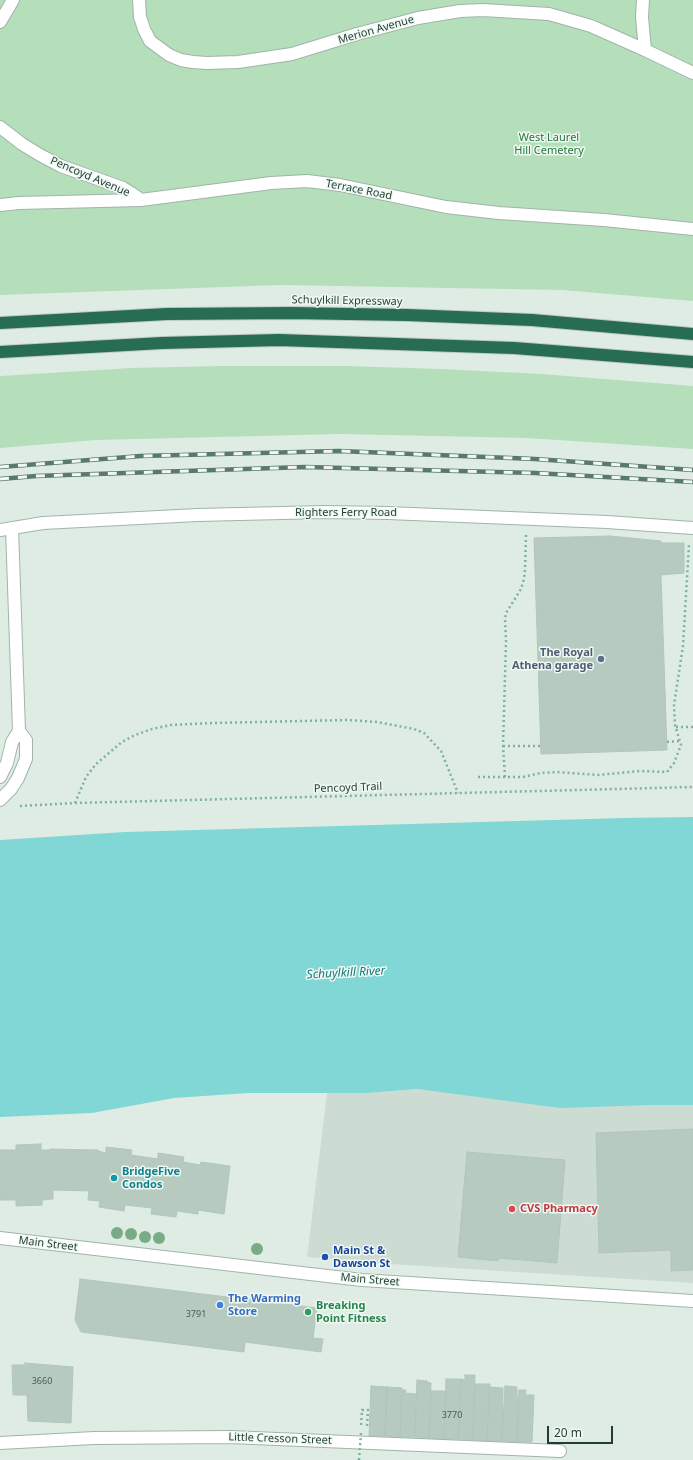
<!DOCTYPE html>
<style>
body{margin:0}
#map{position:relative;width:693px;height:1460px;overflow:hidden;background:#dfece4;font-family:"Noto Sans",sans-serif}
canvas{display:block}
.scale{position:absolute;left:547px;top:1426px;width:66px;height:18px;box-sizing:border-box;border:2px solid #1e3e30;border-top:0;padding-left:5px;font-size:12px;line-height:14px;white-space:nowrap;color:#1e3e30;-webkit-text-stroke:3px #f0f8f3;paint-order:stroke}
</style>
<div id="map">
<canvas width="693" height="1460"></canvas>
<div class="scale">20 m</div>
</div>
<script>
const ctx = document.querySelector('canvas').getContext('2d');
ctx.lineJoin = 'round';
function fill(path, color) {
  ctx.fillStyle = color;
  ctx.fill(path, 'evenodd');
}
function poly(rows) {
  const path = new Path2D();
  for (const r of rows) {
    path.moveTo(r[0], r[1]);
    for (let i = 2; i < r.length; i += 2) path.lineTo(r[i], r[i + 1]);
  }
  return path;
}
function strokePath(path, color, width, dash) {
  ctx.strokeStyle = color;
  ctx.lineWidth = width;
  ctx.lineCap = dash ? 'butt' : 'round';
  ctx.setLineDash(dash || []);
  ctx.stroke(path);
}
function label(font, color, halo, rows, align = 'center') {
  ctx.font = font + ' "Noto Sans",sans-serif';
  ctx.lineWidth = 3;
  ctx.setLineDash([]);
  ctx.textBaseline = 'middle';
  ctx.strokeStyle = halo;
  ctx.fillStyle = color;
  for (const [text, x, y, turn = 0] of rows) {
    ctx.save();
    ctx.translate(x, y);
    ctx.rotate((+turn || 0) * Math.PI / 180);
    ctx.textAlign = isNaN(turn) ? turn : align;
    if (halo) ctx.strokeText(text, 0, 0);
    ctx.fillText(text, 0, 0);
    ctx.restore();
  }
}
fill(poly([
 [417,1089,480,1097,651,1105,693,1105,693,1283,390,1264,307,1257,327,1093,367,1093]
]), '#cddcd3');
fill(poly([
 [0,0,693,0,693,301,562,290,281,285,0,295],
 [221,366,347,366,441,369,541,374,693,386,693,449,527,438,340,434,96,440,0,448,0,376,130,368]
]), '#b5dfba');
fill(poly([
 [693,817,693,1105,651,1105,560,1108,417,1089,367,1093,248,1093,174,1098,92,1113,0,1117,0,840,125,832,624,818]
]), '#81d7d6');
const building = poly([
 [610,536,661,541,661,543,684,543,684,573,661,575,667,750,541,754,534,538,610,536],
 [693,1129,693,1270,671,1271,671,1250,599,1253,596,1133,693,1129],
 [41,1144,41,1150,50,1150,50,1149,98,1150,98,1151,106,1153,106,1147,132,1150,131,1155,158,1159,158,1153,184,1157,183,1162,200,1165,201,1162,230,1166,224,1214,198,1210,198,1214,177,1211,176,1217,151,1214,152,1208,125,1205,124,1211,99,1207,100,1201,88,1200,89,1191,53,1190,53,1199,42,1200,42,1205,16,1206,16,1200,0,1200,0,1150,16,1150,16,1145,41,1144],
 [467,1152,565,1160,557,1263,499,1258,498,1261,458,1257,467,1152],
 [80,1279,317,1308,313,1338,323,1339,321,1352,245,1342,244,1352,81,1332,75,1320,80,1279],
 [25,1363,73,1367,71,1423,28,1421,27,1395,13,1395,12,1365,25,1365,25,1363],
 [465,1375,475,1375,473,1440,458,1439,461,1379,465,1380,465,1375],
 [446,1379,461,1379,458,1439,444,1439,446,1379],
 [417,1380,427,1381,427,1382,431,1383,429,1438,415,1437,417,1380],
 [475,1384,490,1384,487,1441,473,1440,475,1384],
 [371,1386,387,1387,385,1436,369,1436,371,1386],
 [505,1386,517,1387,517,1398,518,1398,517,1442,502,1441,505,1386],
 [387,1387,402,1388,400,1437,385,1436,387,1387],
 [489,1387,503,1388,502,1441,487,1441,489,1387],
 [402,1390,406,1390,405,1393,416,1394,415,1437,400,1437,402,1390],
 [519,1390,526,1390,525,1395,534,1395,532,1442,517,1442,519,1390],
 [431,1391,446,1391,444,1439,429,1438,431,1391]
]);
fill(building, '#b7cabf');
strokePath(building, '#b1c6ba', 1);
const minor = poly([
 [139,0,140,17,144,29,150,41,169,55,181,60,193,62,207,63,238,62,292,54,357,34,418,18,460,11,483,10,549,14,591,26,645,50],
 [643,0,642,17,645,50,693,73],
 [0,22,13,0],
 [0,127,22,144,40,155,61,166,123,188,131,193,141,200],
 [0,205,19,203,141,200,271,183,307,181,340,185,446,207,499,213,604,220,693,229],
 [0,530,43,523,197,515,325,512,388,513,607,522,693,528],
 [0,777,7,763,12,742,19,731,12,528],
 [0,800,11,789,18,778,26,759,26,740,19,731],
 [0,1238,362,1280,693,1301],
 [0,1443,94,1438,230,1437,560,1451]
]);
const highway = poly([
 [0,323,167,314,291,313,407,315,532,320,693,334],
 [0,352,162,343,279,340,514,348,693,362]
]);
strokePath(minor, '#a1b4aa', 14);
strokePath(highway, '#c0c9c5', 14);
strokePath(poly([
 [676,727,693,727],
 [667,742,680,741],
 [503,746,540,746],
 [478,777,523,777,541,773,557,772,598,775,640,771,667,772,674,763,681,745,675,725,674,705,683,646,689,544],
 [505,777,503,746,506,642,505,619,506,613,521,589,524,579,525,570,526,535],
 [75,803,86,777,96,764,122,742,135,735,152,729,171,725,213,723,348,720,377,722,414,729,424,733,441,751,458,793],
 [20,806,75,803,693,787],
 [361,1425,362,1410,368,1410,367,1426]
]), '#7cb399', 2.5, [2, 3]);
strokePath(minor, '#fff', 12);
strokePath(highway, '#276d53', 12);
const rail = poly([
 [0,467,141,456,339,451,535,459,693,470],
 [0,479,36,476,305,467,535,473,693,482]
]);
strokePath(rail, '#59796b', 4.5);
strokePath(rail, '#f0f8f3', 3, [9]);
strokePath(poly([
 [359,1460,361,1433]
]), '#7cb399', 2.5, [2, 3]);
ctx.fillStyle = '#79ac85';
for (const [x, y] of [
 [117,1233],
 [131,1234],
 [145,1237],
 [159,1238],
 [257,1249]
]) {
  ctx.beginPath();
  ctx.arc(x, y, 6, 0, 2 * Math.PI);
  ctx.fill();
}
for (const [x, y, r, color] of [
 [601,659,4,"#5c6f8a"],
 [114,1178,4,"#0f9aa8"],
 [512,1209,4,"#e0444e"],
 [325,1257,4,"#1a4fb4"],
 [220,1305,4,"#3f7fe0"],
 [308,1312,4,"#2e9e5b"]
]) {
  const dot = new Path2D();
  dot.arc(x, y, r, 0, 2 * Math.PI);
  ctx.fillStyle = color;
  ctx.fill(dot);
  strokePath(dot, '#f0f8f3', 1.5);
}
label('9px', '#446154', null, [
 ["3791",196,1314],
 ["3660",42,1381],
 ["3770",452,1415]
]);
label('11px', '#1e3e30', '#f0f8f3', [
 ["Merion Avenue",376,30,-16],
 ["Pencoyd Avenue",90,177,23],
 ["Terrace Road",359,190,11],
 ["Schuylkill Expressway",347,301,1],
 ["Righters Ferry Road",346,513],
 ["Pencoyd Trail",348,788,-2],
 ["Main Street",48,1244,7],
 ["Main Street",370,1280,5],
 ["Little Cresson Street",280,1439,2]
]);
label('11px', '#257838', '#f0f8f3', [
 ["West Laurel",549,138],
 ["Hill Cemetery",549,151]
]);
label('bold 11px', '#4e5e75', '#f0f8f3', [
 ["The Royal",593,653],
 ["Athena garage",593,666]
], 'right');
label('bold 11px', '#0d838f', '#f0f8f3', [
 ["BridgeFive",122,1172],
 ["Condos",122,1185]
], 'left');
label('bold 11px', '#be3a42', '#f0f8f3', [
 ["CVS Pharmacy",520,1209]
], 'left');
label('bold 11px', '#164399', '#f0f8f3', [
 ["Main St &",333,1251],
 ["Dawson St",333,1264]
], 'left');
label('bold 11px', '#366cbe', '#f0f8f3', [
 ["The Warming",228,1299],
 ["Store",228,1312]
], 'left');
label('bold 11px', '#27864d', '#f0f8f3', [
 ["Breaking",316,1306],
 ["Point Fitness",316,1319]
], 'left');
label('italic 12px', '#13797a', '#f0f8f3', [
 ["Schuylkill River",346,973,-3]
]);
</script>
